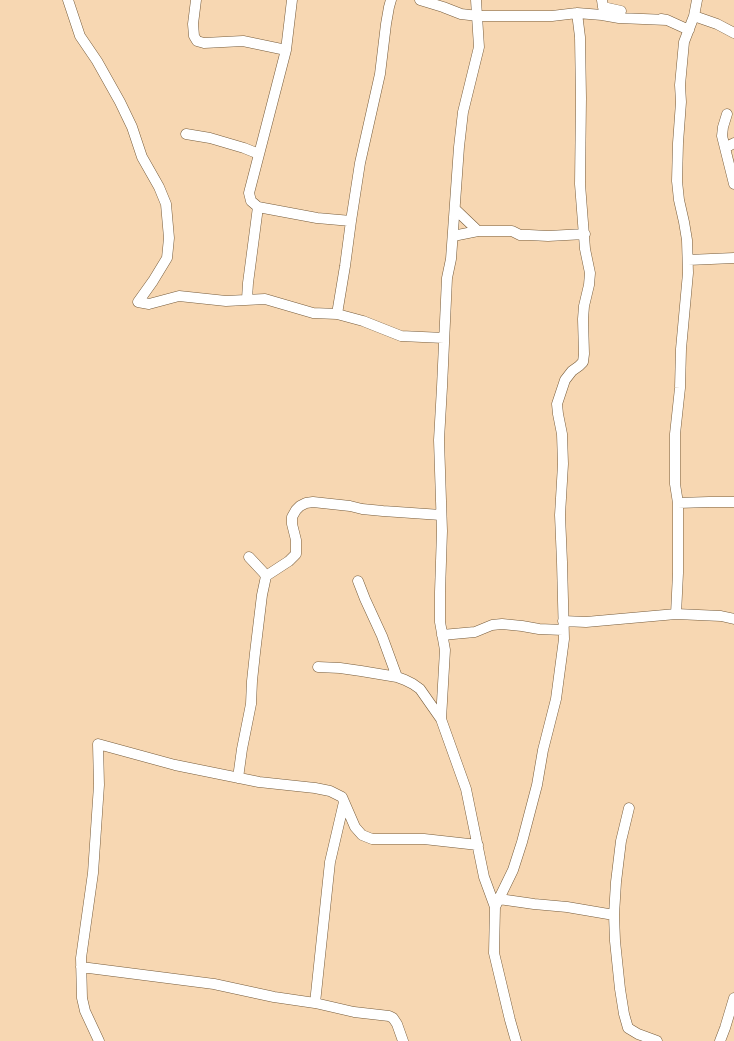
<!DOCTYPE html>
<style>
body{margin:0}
canvas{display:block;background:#f7d7b2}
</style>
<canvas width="734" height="1041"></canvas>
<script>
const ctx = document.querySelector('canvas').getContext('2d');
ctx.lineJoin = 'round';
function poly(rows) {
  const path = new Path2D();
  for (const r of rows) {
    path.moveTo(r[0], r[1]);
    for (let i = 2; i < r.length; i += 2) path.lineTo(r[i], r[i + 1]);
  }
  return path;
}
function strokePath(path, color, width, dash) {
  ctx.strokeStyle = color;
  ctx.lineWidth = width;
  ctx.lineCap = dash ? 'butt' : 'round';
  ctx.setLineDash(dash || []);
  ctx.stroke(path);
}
const minor = poly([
 [68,0,80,36,97,61,120,102,132,127,142,157,159,187,166,204,169,238,167,258,153,281,138,302,149,304,179,296,226,301,265,299,313,313,337,314,363,321,401,336,444,338],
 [196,0,193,24,194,36,197,41,204,43,243,41,286,50],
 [292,0,286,50,249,193,251,201,258,207,317,218,351,221],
 [420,0,443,7,461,14,478,16,552,16,577,13,602,15,619,18,667,20],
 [476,0,479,47,463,112,459,147,451,259,447,278,442,387,439,440,442,531,440,592,440,622,445,650,441,719,466,789,484,877,495,907,494,953,510,1020,516,1041],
 [602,0,603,7,621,11],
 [694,16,717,24,734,33],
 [661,19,667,20,689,30],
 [727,114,723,127,722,136,734,184],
 [186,134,210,138,244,148,259,154],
 [725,148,734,143],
 [455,209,478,231],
 [453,236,478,231,512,231,520,235,529,235,548,236,585,234],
 [688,260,734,258],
 [247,299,248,283,258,207],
 [337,314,345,266,351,221,360,163,380,74,386,24,389,7,391,0],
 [678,503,709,502,734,502],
 [266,576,289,561,296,554,296,540,292,524,292,517,296,510,300,506,306,503,313,502,350,506,362,509,383,511,441,515],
 [358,581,365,599,382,636,397,677],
 [676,614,678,573,678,503,675,484,675,434,680,388,681,349,688,273,687,240,684,222,679,200,677,181,678,143,681,102,680,85,684,42,694,16,697,0],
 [563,621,586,622,676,614,721,616,734,619],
 [442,635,475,632,492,625,502,624,522,626,539,629,563,630],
 [318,667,340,668,361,671,397,677,405,680,413,684,420,689,441,719],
 [238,778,242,749,251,704,252,681,255,653,262,595,265,581,266,576,263,572,249,557],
 [629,808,621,841,616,882,614,915,615,941,620,989,624,1014,628,1028,638,1034,657,1041],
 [499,899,534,904,567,907,614,915],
 [495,907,513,870,522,842,537,785,543,750,556,699,564,639,562,562,560,515,563,464,562,434,558,414,557,404,565,380,572,371,579,366,583,362,584,354,583,319,584,306,589,285,590,273,585,249,580,184,581,98,580,37,577,13],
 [81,967,214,984,274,997,315,1003,354,1012,389,1016,393,1018,397,1024,403,1041],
 [315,1003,330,862,344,802],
 [99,1041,85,1011,82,998,81,958,93,873,99,785,98,744,175,765,259,782,315,788,330,791,342,797,355,827,362,835,372,839,424,839,478,845],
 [720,1041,725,1028,734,998]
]);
strokePath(minor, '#775c3b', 11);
strokePath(minor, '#fff', 10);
</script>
